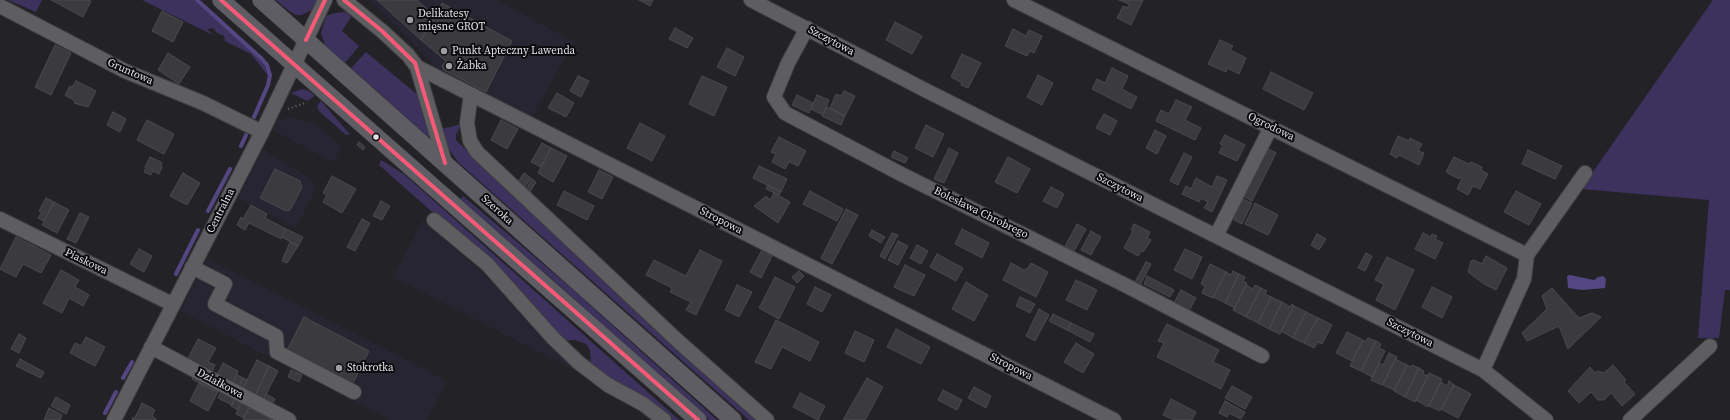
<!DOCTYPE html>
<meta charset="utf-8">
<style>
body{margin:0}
canvas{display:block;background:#232227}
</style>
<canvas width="1730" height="420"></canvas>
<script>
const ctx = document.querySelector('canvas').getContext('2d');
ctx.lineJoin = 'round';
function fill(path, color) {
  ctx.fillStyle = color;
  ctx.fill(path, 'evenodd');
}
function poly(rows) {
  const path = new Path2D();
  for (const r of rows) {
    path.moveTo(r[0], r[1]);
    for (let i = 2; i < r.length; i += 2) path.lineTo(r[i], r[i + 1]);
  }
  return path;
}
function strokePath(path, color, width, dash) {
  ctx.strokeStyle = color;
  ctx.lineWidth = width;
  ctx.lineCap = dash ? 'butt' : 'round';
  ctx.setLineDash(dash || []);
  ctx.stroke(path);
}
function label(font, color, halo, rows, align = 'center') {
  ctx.font = font + ' "Source Serif 4",serif';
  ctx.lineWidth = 4;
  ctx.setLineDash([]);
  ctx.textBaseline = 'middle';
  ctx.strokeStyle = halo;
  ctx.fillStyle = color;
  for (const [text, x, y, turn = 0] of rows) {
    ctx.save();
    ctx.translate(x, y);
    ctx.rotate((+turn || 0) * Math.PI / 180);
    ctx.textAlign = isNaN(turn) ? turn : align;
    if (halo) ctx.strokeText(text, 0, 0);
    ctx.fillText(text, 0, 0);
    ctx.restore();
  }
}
fill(poly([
 [370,0,497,0,574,42,531,118,440,71],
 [290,117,314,123,342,147,333,162,273,130,277,121],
 [263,150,311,179,315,190,296,228,238,198],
 [423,220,493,282,578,372,393,277],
 [207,258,447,381,427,420,391,420,180,311]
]), '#272531');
fill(poly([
 [8,0,42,0,36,12],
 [142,0,195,0,261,59,267,66,269,77,251,54,225,41,224,36,217,33,213,28,207,29,213,35],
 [276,0,317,0,314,9,301,15,296,15,289,11],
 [1713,0,1730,0,1730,290,1725,290,1719,338,1698,338,1709,200,1581,189],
 [347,12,351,17,342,31,359,46,345,63,325,45,321,33,326,16,335,13],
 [366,52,419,96,431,139,351,68],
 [302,89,309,91,315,96,307,101,291,93],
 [321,101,348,132,350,134,346,135,319,111,317,106],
 [462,124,456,134,456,140,461,145,762,420,749,420,458,162,446,145,441,129],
 [381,160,405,175,679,420,669,420,616,386,591,365,590,350,586,344,575,340,564,341,481,255,379,165],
 [463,196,571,288,717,420,709,420,552,279,460,199]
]), '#3c325d');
fill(poly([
 [1570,275,1594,280,1598,277,1603,276,1606,279,1605,288,1582,290,1568,288,1567,276]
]), '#544781');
strokePath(poly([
 [197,0,262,59,267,65,270,75,268,85,254,117],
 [241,146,246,135],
 [208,211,230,169],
 [176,274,198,230],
 [123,378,132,362],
 [105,413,116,392]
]), '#544781', 4);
const building = poly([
 [51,0,88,0,91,1,83,17,51,0],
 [377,0,417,0,435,16,421,40,377,0],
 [639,0,653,0,650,6,639,0],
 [1119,0,1143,0,1131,25,1117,18,1123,6,1127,8,1129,4,1119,0],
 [442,3,512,41,486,92,444,70,442,66,446,61,421,40,442,3],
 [162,11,183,22,173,42,152,31,162,11],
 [895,22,922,36,912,54,886,40,895,22],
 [675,28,693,38,687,48,669,39,675,28],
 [1013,29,1026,36,1029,30,1042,36,1034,53,1030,51,1027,56,1005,46,1013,29],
 [1220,40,1233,46,1230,50,1246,58,1239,74,1227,68,1226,72,1208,64,1220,40],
 [55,45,71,53,51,95,35,87,55,45],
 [727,48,744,57,735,76,717,67,727,48],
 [168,53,190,67,179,84,158,70,168,53],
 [962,54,981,63,968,88,961,85,962,83,951,77,962,54],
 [1112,68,1128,76,1122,89,1137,97,1131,109,1092,89,1097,79,1105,83,1112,68],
 [1271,72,1313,93,1304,110,1263,89,1271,72],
 [1038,75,1053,83,1042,105,1027,97,1038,75],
 [578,76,589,81,581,97,570,91,578,76],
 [702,76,727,87,714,116,689,104,702,76],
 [76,81,96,91,88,107,74,103,75,101,65,95,70,86,72,87,76,81],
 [844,91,855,96,845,116,830,108,836,94,841,96,844,91],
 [557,93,574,103,566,117,548,108,557,93],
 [797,95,813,103,809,113,792,105,797,95],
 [817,95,829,100,823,115,811,109,817,95],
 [1176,100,1192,107,1185,120,1201,128,1195,140,1156,121,1161,110,1169,114,1176,100],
 [827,107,845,116,841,125,822,116,827,107],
 [113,112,126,119,120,132,107,125,113,112],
 [1104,114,1117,121,1110,135,1096,128,1104,114],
 [147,120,174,134,164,154,137,140,147,120],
 [501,120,518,129,507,149,491,140,501,120],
 [640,123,665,136,652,161,627,148,640,123],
 [926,125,944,134,933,157,915,148,926,125],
 [1155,130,1166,136,1157,154,1146,148,1155,130],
 [1225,135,1245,145,1237,161,1219,153,1223,145,1220,144,1225,135],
 [1398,136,1409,141,1410,138,1422,144,1418,151,1424,153,1419,165,1399,155,1397,158,1390,154,1398,136],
 [779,137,806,151,798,166,789,162,785,169,772,162,776,154,771,152,779,137],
 [359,142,365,147,363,150,357,145,359,142],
 [542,143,551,148,541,167,531,162,542,143],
 [551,148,567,156,553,182,538,173,551,148],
 [949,148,958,153,944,183,934,179,949,148],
 [1267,148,1276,153,1252,201,1243,196,1267,148],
 [1528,150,1562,166,1555,179,1522,164,1528,150],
 [894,151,908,158,905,163,891,157,894,151],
 [1184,153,1192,157,1178,185,1170,181,1184,153],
 [150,157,161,162,162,167,159,174,153,171,151,175,144,172,146,168,145,167,150,157],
 [1008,157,1030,169,1017,193,995,182,1008,157],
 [1454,157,1469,164,1471,162,1482,167,1481,170,1488,174,1480,189,1473,186,1468,195,1457,189,1462,178,1460,177,1459,179,1446,172,1454,157],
 [759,166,787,179,781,192,753,178,759,166],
 [275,169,300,181,302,187,295,201,290,210,286,211,260,198,275,169],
 [599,170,613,177,602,199,588,192,599,170],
 [183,173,200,183,187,205,170,196,183,173],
 [524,173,531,178,525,187,517,183,524,173],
 [332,176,356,189,342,213,323,202,327,195,323,193,332,176],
 [1217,176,1227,180,1212,212,1204,208,1208,202,1201,198,1199,202,1182,194,1186,186,1191,189,1196,178,1212,187,1217,176],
 [532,179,536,182,530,192,526,190,532,179],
 [768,185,781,192,779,195,766,189,768,185],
 [1051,187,1064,194,1057,208,1043,201,1051,187],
 [564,191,594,206,587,220,557,205,564,191],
 [810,191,843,209,837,221,803,204,810,191],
 [1516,191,1541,204,1529,225,1504,212,1516,191],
 [774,193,790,202,778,223,754,206,766,196,770,200,774,193],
 [46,198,54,202,44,221,38,218,42,212,39,211,46,198],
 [1243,199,1252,203,1242,224,1234,220,1243,199],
 [381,201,390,206,382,220,373,216,381,201],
 [54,202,69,210,57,233,42,225,54,202],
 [1255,203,1278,215,1268,235,1245,224,1255,203],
 [251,205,267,214,265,218,286,229,281,239,249,223,245,230,237,225,241,217,243,219,251,205],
 [846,209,858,215,832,264,821,258,846,209],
 [80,213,89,217,76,243,67,239,80,213],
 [362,219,370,223,355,251,347,247,362,219],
 [1077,224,1086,229,1074,251,1065,246,1077,224],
 [1134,224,1150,232,1147,238,1151,240,1143,252,1141,251,1138,256,1124,248,1133,231,1131,230,1134,224],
 [286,229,303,237,298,246,282,237,286,229],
 [962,229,989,243,982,258,955,244,962,229],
 [872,230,885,237,881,243,869,236,872,230],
 [1091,231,1101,237,1091,255,1081,250,1091,231],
 [892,233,898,235,885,259,880,256,892,233],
 [1423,233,1431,237,1432,234,1437,236,1435,239,1443,243,1435,259,1415,249,1423,233],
 [1317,234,1326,239,1319,250,1311,245,1317,234],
 [16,237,51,255,41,273,23,264,16,277,0,269,16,237],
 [898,241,908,246,898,265,888,260,898,241],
 [290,242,298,246,287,263,282,261,290,242],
 [917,245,928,251,921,264,910,258,917,245],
 [139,249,152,256,144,272,130,264,139,249],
 [1185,249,1202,257,1192,279,1174,270,1185,249],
 [700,250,722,261,696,315,686,310,691,302,670,292,672,288,646,275,654,260,686,276,700,250],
 [762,250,772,256,761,278,750,272,762,250],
 [1366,253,1372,256,1365,271,1358,268,1366,253],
 [937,254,963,268,956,281,930,267,937,254],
 [1486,256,1507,268,1496,290,1484,284,1468,272,1471,261,1474,260,1482,264,1486,256],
 [1387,257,1414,270,1395,310,1376,300,1384,284,1375,280,1387,257],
 [1146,262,1151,264,1139,287,1134,284,1146,262],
 [1011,263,1024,270,1028,268,1031,263,1048,272,1036,297,1003,280,1011,263],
 [1210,264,1226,272,1213,298,1202,293,1205,286,1201,284,1210,264],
 [905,265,925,275,914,296,894,287,905,265],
 [61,270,79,280,75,287,89,295,83,306,69,298,62,313,43,303,61,270],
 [799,271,804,276,797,283,792,277,799,271],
 [1233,271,1239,274,1225,303,1213,297,1226,272,1231,275,1233,271],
 [1239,274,1245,277,1243,281,1247,283,1235,308,1225,303,1239,274],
 [1147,276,1174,290,1170,297,1144,284,1147,276],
 [775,277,795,287,779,319,759,308,775,277],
 [1076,280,1097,290,1087,310,1066,300,1076,280],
 [966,282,988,295,974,321,952,309,966,282],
 [737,285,752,292,739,317,725,310,737,285],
 [1246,285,1253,289,1255,285,1261,288,1246,317,1233,310,1246,285],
 [815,287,831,295,822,312,807,304,815,287],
 [1432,287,1452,297,1442,318,1422,307,1432,287],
 [1261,288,1267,291,1265,294,1271,297,1258,323,1246,317,1261,288],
 [1552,288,1579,318,1592,313,1601,317,1568,349,1559,326,1527,341,1522,333,1547,309,1542,296,1552,288],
 [1181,290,1196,298,1189,311,1174,303,1181,290],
 [1020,297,1035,304,1030,313,1016,306,1020,297],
 [1271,297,1282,302,1269,329,1258,323,1271,297],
 [1282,302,1290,307,1292,304,1294,306,1280,334,1269,329,1282,302],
 [1294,306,1306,312,1293,338,1281,331,1294,306],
 [1039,309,1049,315,1035,341,1026,336,1039,309],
 [1306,312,1318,318,1304,343,1293,338,1306,312],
 [1053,314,1071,323,1067,330,1049,321,1053,314],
 [304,317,369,351,352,385,287,350,304,317],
 [1318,318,1332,325,1322,344,1318,342,1314,348,1304,343,1318,318],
 [776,320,819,342,810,361,782,347,771,369,755,362,776,320],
 [1071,323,1094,334,1090,342,1067,330,1071,323],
 [1167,324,1219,350,1213,362,1230,370,1221,389,1157,357,1164,343,1158,341,1167,324],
 [896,329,930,347,921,364,887,347,896,329],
 [855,331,874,340,864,362,845,353,855,331],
 [1347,332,1363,340,1352,361,1336,353,1347,332],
 [19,334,26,338,19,353,11,349,19,334],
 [86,337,105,347,95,366,70,353,75,343,81,346,86,337],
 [1368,338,1376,341,1361,371,1350,366,1363,340,1365,342,1368,338],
 [198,339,216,348,208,362,215,365,211,374,186,362,198,339],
 [1376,341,1381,344,1379,348,1385,351,1372,377,1361,371,1376,341],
 [1076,343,1094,354,1083,373,1064,362,1076,343],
 [1389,353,1397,357,1382,385,1371,380,1379,363,1383,365,1389,353],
 [20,359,44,372,41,378,16,366,20,359],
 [1395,359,1407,365,1394,390,1383,385,1395,359],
 [257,360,269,366,255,396,242,390,257,360],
 [223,363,238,371,232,384,216,377,223,363],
 [1407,365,1411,367,1412,365,1419,368,1405,397,1394,391,1407,365],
 [1613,365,1626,380,1624,382,1635,394,1622,406,1611,393,1604,400,1598,400,1591,392,1579,403,1568,391,1590,367,1595,373,1597,371,1604,373,1613,365],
 [269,366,278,371,263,400,255,396,269,366],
 [1419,368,1424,371,1423,374,1428,376,1415,402,1405,397,1419,368],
 [291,370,302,375,299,382,288,377,291,370],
 [1429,373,1442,379,1428,407,1416,400,1429,373],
 [195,374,220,387,218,392,192,379,195,374],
 [237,375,243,378,238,388,232,384,237,375],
 [243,378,247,380,242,390,238,388,243,378],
 [867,378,883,387,865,420,843,420,867,378],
 [1449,381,1454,385,1440,411,1429,406,1441,382,1447,386,1449,381],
 [199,383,218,392,208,411,190,401,199,383],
 [1454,385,1471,394,1458,418,1441,409,1454,385],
 [1232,386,1252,397,1245,409,1225,398,1232,386],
 [974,387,991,396,986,408,968,398,974,387],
 [223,388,236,395,232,405,218,398,223,388],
 [943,390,962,400,957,410,938,400,943,390],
 [800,393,825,406,818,420,793,407,800,393],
 [266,394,275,399,272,405,263,400,266,394],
 [236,395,243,398,238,410,231,406,236,395],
 [56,397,70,405,66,414,51,406,56,397],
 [243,398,251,403,244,418,236,414,243,398],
 [1171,399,1196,412,1192,420,1174,420,1163,415,1171,399],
 [1225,401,1245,412,1241,419,1229,413,1227,417,1219,413,1225,401],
 [142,403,155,410,152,416,157,420,132,420,133,417,135,418,142,403],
 [49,408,62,415,60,420,44,420,49,408],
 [249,408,273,420,243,420,249,408]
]);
fill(building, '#3b3a3e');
strokePath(building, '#4a494d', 1);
const minor = poly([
 [344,0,382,31,408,55,417,67,1114,420],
 [751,0,929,92,1483,370,1546,420],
 [1014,0,1527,255],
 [0,6,125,71,203,103,262,132],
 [807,28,788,63,774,97,785,113,901,174,1123,284,1262,356],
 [417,67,445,163],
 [471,94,467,123,470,141,477,152,678,341,767,420],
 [0,219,172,304],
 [434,220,487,264,553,338,579,363,608,385,643,404,664,420],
 [1216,236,1271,127],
 [192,267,225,284,215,304,276,336,277,352,354,392],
 [151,347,289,420],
 [1483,370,1524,279,1527,255,1585,173],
 [114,420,262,132,325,0],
 [1630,420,1710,346]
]);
const major = poly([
 [221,0,698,420],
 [261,0,733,420]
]);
strokePath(minor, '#3f3e42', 16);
strokePath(major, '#3f3e42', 18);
strokePath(poly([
 [288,109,305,103]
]), '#616063', 2.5, [1, 3]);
strokePath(minor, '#5e5e60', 14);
strokePath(major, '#5e5d64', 17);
strokePath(poly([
 [221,0,698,420],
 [344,0,382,31,415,63,445,163],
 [306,40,325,0]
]), '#f75a77', 4);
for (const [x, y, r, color] of [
 [410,20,4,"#9e9ea2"],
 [444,51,4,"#9e9ea2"],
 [449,66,4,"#9e9ea2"],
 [376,137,3.5,"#e0e0e4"],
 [339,368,4,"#9e9ea2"]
]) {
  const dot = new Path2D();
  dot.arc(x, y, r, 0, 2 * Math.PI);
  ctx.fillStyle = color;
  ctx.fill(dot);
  strokePath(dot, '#0b0b0e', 1.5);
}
label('11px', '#e0e0e4', '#0b0b0e', [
 ["Delikatesy",418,14],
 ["mięsne GROT",418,27],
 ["Punkt Apteczny Lawenda",452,51],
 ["Żabka",457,66],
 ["Stokrotka",347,368]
], 'left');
label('11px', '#e0e0e4', '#0b0b0e', [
 ["Szczytowa",831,41,28],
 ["Gruntowa",130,72,24],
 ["Ogrodowa",1271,127,26],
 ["Szczytowa",1120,188,27],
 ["Szeroka",497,210,42],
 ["Centralna",221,211,-63],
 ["Bolesława Chrobrego",981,213,26],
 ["Stropowa",721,221,27],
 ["Piaskowa",86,262,26],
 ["Szczytowa",1410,333,27],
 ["Stropowa",1011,367,27],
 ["Działkowa",220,384,28]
]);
</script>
